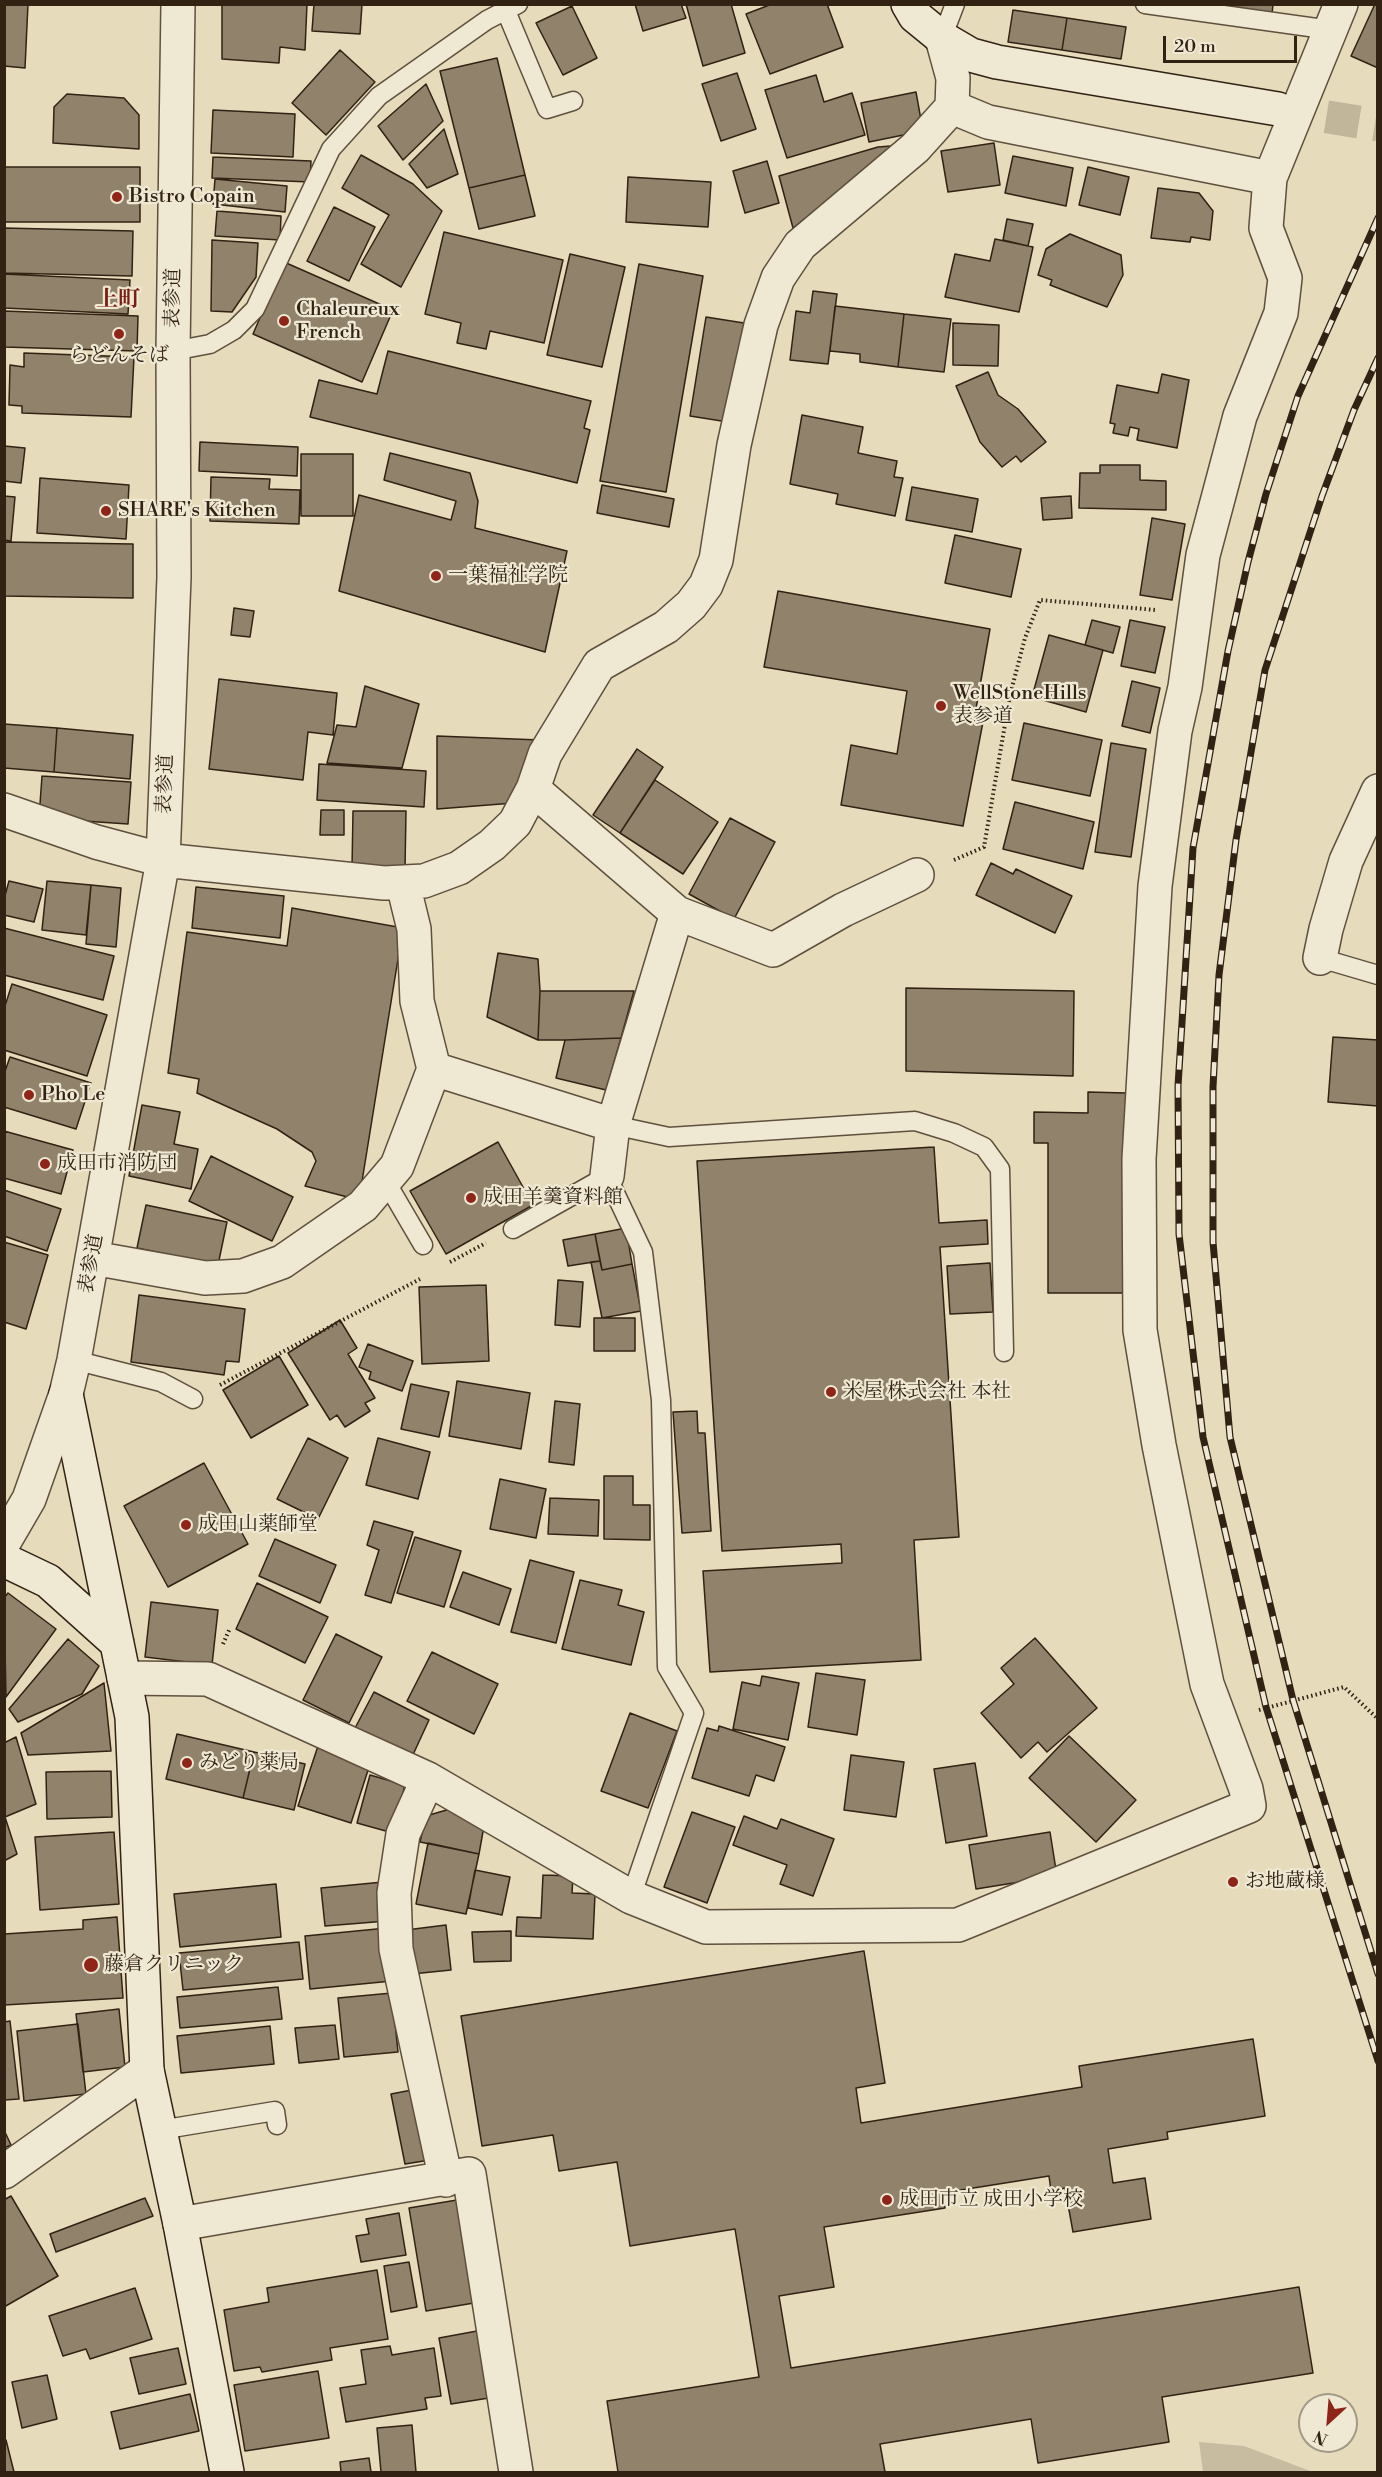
<!DOCTYPE html>
<meta charset="utf-8">
<style>
body{margin:0}
#map{position:relative;width:1382px;height:2477px;overflow:hidden;background:#e6dbbb;font-family:"Libre Bodoni",serif}
canvas{display:block}
.frame{position:absolute;inset:0;border:6px solid #322214;pointer-events:none}
.north{position:absolute;left:1298px;top:2393px;width:60px;height:60px;box-sizing:border-box;background:#efe8d3;border:2px solid #a39987;border-radius:50%;rotate:206deg;font-size:16px;font-weight:700;line-height:24px;text-align:center;color:#322214}
.north::after{content:'';display:block;margin:auto;width:21px;height:27px;background:#8f2418;clip-path:polygon(50% 0,100% 100%,50% 72%,0 100%)}
.scale{position:absolute;left:1163px;top:36px;width:134px;height:27px;box-sizing:border-box;border:3px solid #322214;border-top:0;padding-left:8px;font-size:18px;line-height:21px;white-space:nowrap;color:#322214;-webkit-text-stroke:4px #efe8d3;paint-order:stroke}
</style>
<div id="map">
<canvas width="1382" height="2477"></canvas>
<div class="frame"></div>
<div class="north">N</div>
<div class="scale">20 m</div>
</div>
<script>
const ctx = document.querySelector('canvas').getContext('2d');
ctx.lineJoin = 'round';
function fill(path, color) {
  ctx.fillStyle = color;
  ctx.fill(path, 'evenodd');
}
function poly(rows) {
  const path = new Path2D();
  for (const r of rows) {
    path.moveTo(r[0], r[1]);
    for (let i = 2; i < r.length; i += 2) path.lineTo(r[i], r[i + 1]);
  }
  return path;
}
function strokePath(path, color, width, dash) {
  ctx.strokeStyle = color;
  ctx.lineWidth = width;
  ctx.lineCap = dash ? 'butt' : 'round';
  ctx.setLineDash(dash || []);
  ctx.stroke(path);
}
function label(font, color, halo, rows, align = 'center') {
  ctx.font = font + ' "Libre Bodoni","Noto Serif JP",serif';
  ctx.lineWidth = 4.5;
  ctx.setLineDash([]);
  ctx.textBaseline = 'middle';
  ctx.strokeStyle = halo;
  ctx.fillStyle = color;
  for (const [text, x, y, turn = 0] of rows) {
    ctx.save();
    ctx.translate(x, y);
    ctx.rotate((+turn || 0) * Math.PI / 180);
    ctx.textAlign = isNaN(turn) ? turn : align;
    if (halo) ctx.strokeText(text, 0, 0);
    ctx.fillText(text, 0, 0);
    ctx.restore();
  }
}
fill(poly([
 [1199,2442,1244,2446,1313,2472,1203,2472]
]), '#c7bc9f');
const building = poly([
 [4,4,28,4,25,68,4,66,4,4],
 [222,4,307,4,305,50,280,47,279,63,222,59,222,4],
 [314,4,362,4,360,34,312,31,314,4],
 [635,4,681,4,686,18,643,31,635,4],
 [686,4,731,4,745,53,703,66,686,4],
 [772,4,827,4,843,47,770,74,746,14,772,4],
 [1217,4,1273,4,1272,14,1217,4],
 [1375,4,1378,4,1378,68,1351,56,1375,4],
 [572,6,597,58,563,75,536,23,572,6],
 [1013,10,1067,18,1062,50,1008,42,1013,10],
 [1067,18,1126,27,1121,59,1062,50,1067,18],
 [340,50,375,82,326,135,292,103,340,50],
 [497,58,525,175,469,188,440,71,497,58],
 [737,73,756,129,721,141,702,84,737,73],
 [816,75,824,102,852,93,865,135,787,158,765,90,816,75],
 [426,84,443,121,403,160,378,126,426,84],
 [916,92,923,131,869,142,861,103,916,92],
 [67,94,124,98,139,115,139,149,53,143,54,107,67,94],
 [213,110,295,114,293,157,211,153,213,110],
 [444,129,458,174,427,188,409,164,444,129],
 [994,143,1000,185,948,192,941,151,994,143],
 [891,146,857,178,793,228,779,176,878,147,891,146],
 [361,155,413,184,442,211,401,287,361,264,389,215,342,188,361,155],
 [1013,156,1073,168,1066,206,1005,193,1013,156],
 [213,157,311,161,310,182,212,178,213,157],
 [767,161,779,203,745,213,733,171,767,161],
 [4,167,140,167,140,222,4,222,4,167],
 [1088,167,1129,177,1120,215,1079,205,1088,167],
 [525,175,535,216,479,229,469,188,525,175],
 [628,177,711,182,708,227,626,222,628,177],
 [215,179,287,186,285,212,213,204,215,179],
 [1158,188,1199,193,1213,211,1210,240,1191,237,1190,242,1151,238,1158,188],
 [334,207,375,227,349,281,307,261,334,207],
 [217,211,281,216,280,240,215,236,217,211],
 [1007,219,1033,224,1028,246,1003,240,1007,219],
 [4,228,133,231,132,276,4,273,4,228],
 [444,232,563,260,544,343,490,331,486,349,457,343,461,323,425,314,444,232],
 [1070,234,1121,255,1123,275,1107,307,1050,285,1052,280,1038,275,1046,249,1070,234],
 [995,239,1033,247,1019,312,945,297,955,254,990,261,995,239],
 [212,240,258,243,256,277,232,312,211,311,212,240],
 [570,254,625,267,602,367,547,355,570,254],
 [284,262,393,310,362,382,253,334,284,262],
 [639,264,703,276,666,492,600,481,639,264],
 [4,274,130,280,128,314,4,308,4,274],
 [813,291,837,294,828,364,790,360,796,311,810,313,813,291],
 [835,306,904,314,898,367,860,362,860,354,830,351,835,306],
 [4,311,138,316,137,351,4,347,4,311],
 [904,314,951,319,944,372,898,367,904,314],
 [706,317,744,323,728,422,690,416,706,317],
 [953,323,999,325,998,366,953,365,953,323],
 [388,351,591,401,584,428,590,430,577,483,310,417,319,380,377,394,388,351],
 [24,353,134,357,131,417,22,413,22,406,9,405,10,365,24,367,24,353],
 [988,372,998,395,1018,409,1046,442,1021,462,1016,456,1002,467,980,442,956,386,988,372],
 [1162,374,1189,380,1177,448,1137,440,1139,429,1130,427,1128,436,1113,433,1115,424,1110,423,1117,385,1158,393,1162,374],
 [802,415,863,427,858,453,897,461,894,477,903,478,895,516,836,504,838,494,790,484,802,415],
 [200,442,298,447,297,476,199,471,200,442],
 [4,446,25,448,21,483,4,481,4,446],
 [390,453,470,473,478,501,475,528,567,551,545,652,339,591,359,495,451,520,456,501,384,480,390,453],
 [301,454,353,454,353,516,301,516,301,454],
 [1100,465,1140,465,1140,480,1166,481,1166,510,1079,508,1080,473,1100,473,1100,465],
 [211,477,270,479,269,489,300,490,299,524,210,521,211,477],
 [40,478,129,485,126,539,37,533,40,478],
 [602,485,674,499,669,527,597,513,602,485],
 [912,487,978,499,972,532,906,520,912,487],
 [4,496,15,497,11,541,4,540,4,496],
 [1071,496,1072,518,1043,520,1041,498,1071,496],
 [1152,518,1185,524,1172,600,1140,595,1152,518],
 [955,535,1021,549,1011,597,945,583,955,535],
 [4,542,133,544,133,598,4,596,4,542],
 [778,591,990,629,974,720,983,722,963,826,841,805,851,745,897,754,907,691,764,667,778,591],
 [234,608,254,611,250,637,231,635,234,608],
 [1092,620,1120,627,1113,653,1085,645,1092,620],
 [1130,620,1165,627,1155,673,1121,666,1130,620],
 [1049,635,1103,650,1086,712,1032,697,1049,635],
 [219,679,337,693,333,735,308,732,303,780,209,769,219,679],
 [1132,681,1160,688,1150,733,1122,726,1132,681],
 [365,686,419,704,402,768,327,763,337,725,356,727,365,686],
 [1024,723,1102,740,1090,796,1012,780,1024,723],
 [4,724,57,728,54,772,4,768,4,724],
 [57,728,133,735,130,779,54,772,57,728],
 [437,736,540,740,514,803,437,809,437,736],
 [1111,743,1146,749,1131,857,1095,852,1111,743],
 [637,749,663,767,620,833,593,815,637,749],
 [319,764,426,771,424,807,317,800,319,764],
 [42,776,131,782,128,824,39,818,42,776],
 [655,780,718,822,683,874,620,833,655,780],
 [1015,802,1094,822,1083,869,1003,849,1015,802],
 [321,810,344,810,344,835,320,835,321,810],
 [353,811,406,811,405,869,352,868,353,811],
 [730,818,775,842,734,919,689,894,730,818],
 [991,863,1013,874,1016,869,1072,896,1055,933,976,895,991,863],
 [9,881,43,889,34,922,4,915,4,899,9,881],
 [47,881,91,885,86,935,42,930,47,881],
 [91,885,121,888,116,947,86,944,91,885],
 [196,887,284,896,280,938,192,928,196,887],
 [292,908,403,928,359,1200,305,1186,316,1161,312,1152,277,1129,197,1093,199,1079,168,1073,187,932,287,946,292,908],
 [4,928,114,956,103,1000,4,975,4,928],
 [498,953,538,959,540,991,538,1040,487,1017,498,953],
 [12,984,107,1015,87,1076,4,1050,4,1009,12,984],
 [906,988,1074,991,1073,1076,906,1071,906,988],
 [540,991,634,991,621,1038,565,1040,538,1040,540,991],
 [1333,1037,1378,1040,1378,1106,1328,1102,1333,1037],
 [621,1038,606,1090,556,1078,565,1040,621,1038],
 [10,1057,91,1083,76,1129,4,1107,4,1074,10,1057],
 [1088,1092,1126,1093,1126,1293,1048,1293,1048,1143,1034,1143,1034,1112,1088,1113,1088,1092],
 [142,1105,180,1112,174,1144,198,1149,191,1189,129,1176,142,1105],
 [4,1131,73,1150,61,1194,4,1178,4,1131],
 [498,1142,533,1205,446,1254,410,1191,498,1142],
 [934,1147,939,1223,987,1220,988,1244,940,1247,959,1537,914,1540,921,1660,710,1672,703,1571,842,1563,841,1544,722,1551,697,1161,934,1147],
 [211,1156,293,1197,272,1241,189,1201,211,1156],
 [4,1190,61,1209,47,1251,4,1236,4,1190],
 [146,1205,227,1222,218,1265,137,1248,146,1205],
 [626,1228,632,1264,602,1270,595,1234,626,1228],
 [595,1234,600,1261,568,1266,563,1240,595,1234],
 [4,1242,48,1255,26,1329,4,1322,4,1242],
 [600,1261,602,1270,632,1264,641,1311,602,1318,591,1262,600,1261],
 [990,1263,993,1312,950,1314,947,1266,990,1263],
 [558,1280,583,1282,580,1327,555,1325,558,1280],
 [486,1285,489,1361,422,1364,419,1287,486,1285],
 [139,1295,245,1309,239,1362,226,1361,224,1375,131,1362,139,1295],
 [594,1318,635,1318,635,1351,594,1351,594,1318],
 [340,1320,357,1348,348,1354,375,1398,365,1403,370,1411,345,1427,337,1415,330,1420,288,1353,340,1320],
 [368,1344,413,1361,402,1391,369,1379,371,1372,359,1367,368,1344],
 [279,1356,308,1405,251,1438,223,1390,279,1356],
 [457,1381,530,1393,521,1449,449,1436,457,1381],
 [411,1384,449,1392,439,1437,401,1429,411,1384],
 [555,1401,580,1404,574,1465,549,1462,555,1401],
 [697,1411,698,1433,705,1433,711,1531,682,1533,673,1412,697,1411],
 [308,1438,348,1458,318,1519,277,1499,308,1438],
 [378,1438,430,1452,418,1499,366,1485,378,1438],
 [204,1463,248,1544,168,1587,124,1506,204,1463],
 [604,1476,633,1476,633,1505,650,1505,650,1540,604,1539,604,1476],
 [500,1479,546,1489,536,1538,490,1529,500,1479],
 [550,1498,599,1500,598,1536,548,1534,550,1498],
 [374,1521,413,1532,391,1603,365,1595,379,1550,367,1545,374,1521],
 [415,1537,461,1551,444,1607,397,1593,415,1537],
 [275,1539,336,1565,320,1603,259,1576,275,1539],
 [530,1560,574,1572,556,1643,511,1632,530,1560],
 [463,1572,511,1589,499,1625,450,1607,463,1572],
 [580,1580,622,1590,618,1605,644,1612,631,1665,562,1649,580,1580],
 [257,1583,328,1617,305,1663,236,1629,257,1583],
 [8,1593,56,1629,6,1697,4,1598,8,1593],
 [151,1602,218,1610,212,1665,145,1657,151,1602],
 [336,1634,382,1657,349,1723,303,1700,336,1634],
 [1035,1638,1097,1708,1047,1752,1038,1742,1021,1758,981,1713,1014,1684,1001,1668,1035,1638],
 [68,1639,99,1666,82,1694,18,1722,9,1709,68,1639],
 [432,1652,498,1684,474,1734,407,1701,432,1652],
 [816,1673,865,1680,857,1735,808,1727,816,1673],
 [762,1676,799,1683,788,1740,733,1729,742,1682,760,1686,762,1676],
 [104,1683,111,1751,28,1755,21,1733,104,1683],
 [374,1692,429,1720,411,1759,354,1730,374,1692],
 [630,1713,677,1731,648,1808,601,1791,630,1713],
 [719,1726,785,1747,774,1781,756,1775,749,1796,692,1778,707,1728,718,1731,719,1726],
 [177,1734,254,1752,243,1798,166,1779,177,1734],
 [1069,1736,1136,1800,1096,1842,1029,1778,1069,1736],
 [16,1737,36,1804,5,1817,17,1854,4,1861,4,1743,16,1737],
 [318,1746,370,1764,351,1823,298,1806,318,1746],
 [254,1752,305,1764,294,1810,243,1798,254,1752],
 [851,1755,904,1762,896,1817,844,1810,851,1755],
 [975,1763,987,1836,946,1843,934,1769,975,1763],
 [111,1771,112,1817,47,1819,46,1772,111,1771],
 [370,1775,405,1785,393,1833,357,1823,370,1775],
 [450,1809,484,1826,479,1854,420,1842,426,1816,450,1809],
 [692,1812,735,1827,707,1903,664,1887,692,1812],
 [744,1816,777,1829,781,1819,834,1839,813,1896,780,1884,787,1865,733,1845,744,1816],
 [114,1832,119,1904,40,1910,35,1837,114,1832],
 [1050,1832,1057,1876,976,1889,969,1845,1050,1832],
 [428,1843,479,1854,466,1914,416,1904,428,1843],
 [475,1870,510,1877,502,1915,468,1908,475,1870],
 [543,1875,573,1876,572,1893,595,1894,593,1939,516,1936,517,1917,541,1918,543,1875],
 [383,1882,387,1921,325,1926,321,1888,383,1882],
 [276,1884,281,1937,180,1947,174,1894,276,1884],
 [117,1917,123,1998,4,2005,4,1934,83,1929,83,1920,117,1917],
 [446,1925,451,1970,412,1974,406,1930,446,1925],
 [387,1928,392,1981,310,1989,305,1936,387,1928],
 [511,1931,511,1961,474,1962,472,1932,511,1931],
 [299,1942,303,1979,183,1990,179,1953,299,1942],
 [864,1951,885,2083,856,2088,861,2123,1082,2087,1079,2066,1253,2039,1265,2116,1167,2132,1168,2139,1108,2149,1113,2183,1145,2178,1151,2219,1073,2232,1065,2188,1051,2191,1049,2176,942,2193,945,2208,824,2227,834,2287,779,2296,791,2368,1299,2287,1313,2373,1162,2397,1169,2442,1038,2463,1031,2419,880,2444,885,2472,618,2472,607,2401,759,2377,735,2229,630,2246,617,2162,559,2171,553,2135,482,2146,461,2016,864,1951],
 [278,1987,282,2019,180,2028,177,1997,278,1987],
 [392,1993,398,2052,344,2057,338,1998,392,1993],
 [119,2009,125,2067,83,2072,76,2014,119,2009],
 [10,2021,19,2099,4,2100,4,2022,10,2021],
 [78,2024,86,2094,24,2101,17,2031,78,2024],
 [335,2025,339,2059,299,2063,295,2028,335,2025],
 [270,2026,274,2064,181,2073,177,2036,270,2026],
 [417,2089,430,2160,405,2164,391,2094,417,2089],
 [4,2130,11,2145,4,2148,4,2130],
 [11,2196,58,2276,4,2307,4,2200,11,2196],
 [145,2198,153,2216,56,2252,50,2234,145,2198],
 [457,2200,474,2303,426,2311,409,2208,457,2200],
 [399,2213,406,2255,361,2262,356,2236,369,2234,366,2219,399,2213],
 [409,2262,417,2307,391,2312,384,2266,409,2262],
 [377,2270,388,2339,330,2348,332,2360,262,2372,260,2367,234,2371,224,2310,269,2302,267,2288,377,2270],
 [135,2288,152,2339,90,2359,86,2349,63,2356,49,2316,135,2288],
 [477,2331,489,2398,451,2404,439,2338,477,2331],
 [390,2346,392,2355,434,2348,441,2396,425,2398,427,2409,346,2422,340,2388,366,2384,361,2350,390,2346],
 [178,2348,186,2384,139,2394,130,2358,178,2348],
 [318,2371,329,2438,245,2451,234,2385,318,2371],
 [47,2375,57,2419,22,2428,12,2382,47,2375],
 [190,2394,199,2431,120,2449,111,2412,190,2394],
 [412,2425,416,2472,381,2472,377,2428,412,2425],
 [4,2440,6,2440,14,2472,4,2472,4,2440],
 [369,2458,371,2472,341,2472,340,2462,369,2458]
]);
fill(building, '#90826b');
strokePath(building, '#322214', 1.5);
strokePath(poly([
 [1278,109,1378,125]
]), '#c2b69a', 33, [33, 16]);
const lane = poly([
 [1145,4,1331,30],
 [506,11,547,109,573,101],
 [942,38,955,4],
 [173,351,210,344,234,330,255,309,331,149,379,96,487,20,518,4],
 [1320,958,1378,975],
 [613,1125,669,1137,915,1121,954,1133,984,1147,1000,1169,1004,1352],
 [385,1180,423,1245],
 [513,1229,607,1176,643,1252,661,1400,667,1667,694,1713,631,1897],
 [74,1360,161,1382,193,1399],
 [160,2130,275,2111,277,2125]
]);
const street = poly([
 [952,107,988,122,1270,178],
 [533,789,677,913,773,950,843,910,917,875],
 [4,810,96,842,163,860,384,883,424,881,459,868,492,845,515,823,533,789,545,754,599,665,666,627,691,605,706,585,716,560,734,445,761,325,778,278,800,245,915,148,952,107,953,78,942,38],
 [1320,958,1326,929,1346,861,1378,791],
 [434,1069,613,1125],
 [607,1176,613,1125,677,913],
 [93,1258,205,1278,243,1276,282,1262,363,1206,397,1166,434,1069,417,1001,414,929,403,884],
 [4,1542,29,1499,66,1394,74,1360,163,860,174,577,173,351,178,4],
 [124,1678,208,1679,428,1779,631,1897,706,1927,958,1925,1249,1806,1246,1789,1207,1684,1159,1445,1140,1330,1139,1159,1155,886,1175,731,1185,687,1203,555,1240,416,1281,313,1285,278,1266,228,1270,178,1341,4],
 [428,1779,403,1834,394,1893,396,1949,446,2180],
 [4,2172,147,2070],
 [180,2224,469,2174,516,2472]
]);
const secondary = poly([
 [908,4,915,16,942,38,971,55,997,62,1278,109],
 [66,1394,132,1717,147,2070,180,2224,227,2472],
 [4,1560,48,1581,117,1643]
]);
strokePath(lane, '#5f503e', 21);
strokePath(street, '#5f503e', 36);
strokePath(secondary, '#322214', 36);
strokePath(poly([
 [954,860,984,847,1010,695,1025,638,1040,600,1156,610],
 [450,1262,486,1243],
 [220,1385,420,1279],
 [223,1644,230,1628],
 [1259,1710,1344,1687,1378,1719]
]), '#322214', 4, [1.5, 3]);
strokePath(lane, '#efe8d3', 18);
strokePath(street, '#efe8d3', 33);
strokePath(secondary, '#efe8d3', 33);
const rail = poly([
 [1378,218,1298,396,1266,494,1248,562,1228,651,1193,848,1178,1086,1179,1234,1203,1437,1266,1707,1378,2061],
 [1378,358,1354,410,1322,496,1265,670,1236,840,1219,975,1213,1087,1213,1242,1230,1437,1293,1700,1378,1974]
]);
strokePath(rail, '#322214', 7);
strokePath(rail, '#efe8d3', 4.5, [14]);
for (const [x, y, r, color] of [
 [117,197,6,"#8f2418"],
 [284,321,6,"#8f2418"],
 [119,334,6,"#8f2418"],
 [106,511,6,"#8f2418"],
 [436,576,6,"#8f2418"],
 [941,706,6,"#8f2418"],
 [29,1095,6,"#8f2418"],
 [45,1164,6,"#8f2418"],
 [471,1198,6,"#8f2418"],
 [831,1392,6,"#8f2418"],
 [186,1525,6,"#8f2418"],
 [187,1763,6,"#8f2418"],
 [1233,1882,6,"#8f2418"],
 [91,1965,8,"#8f2418"],
 [887,2200,6,"#8f2418"]
]) {
  const dot = new Path2D();
  dot.arc(x, y, r, 0, 2 * Math.PI);
  ctx.fillStyle = color;
  ctx.fill(dot);
  strokePath(dot, '#efe8d3', 2);
}
label('20px', '#322214', '#efe8d3', [
 ["Bistro Copain",129,197],
 ["Chaleureux",296,310],
 ["French",296,333],
 ["らどんそば",119,356,"center"],
 ["SHARE's Kitchen",118,511],
 ["一葉福祉学院",448,576],
 ["WellStoneHills",953,694],
 ["表参道",953,717],
 ["Pho Le",41,1095],
 ["成田市消防団",57,1164],
 ["成田羊羹資料館",483,1198],
 ["米屋 株式会社 本社",843,1392],
 ["成田山薬師堂",198,1525],
 ["みどり薬局",199,1763],
 ["お地蔵様",1245,1882],
 ["藤倉クリニック",104,1965],
 ["成田市立 成田小学校",899,2200]
], 'left');
label('20px', '#322214', '#efe8d3', [
 ["表参道",174,298,-89],
 ["表参道",166,784,-88],
 ["表参道",92,1264,-80]
]);
label('bold 22px', '#7a1f14', '#efe8d3', [
 ["上町",118,301]
]);
</script>
